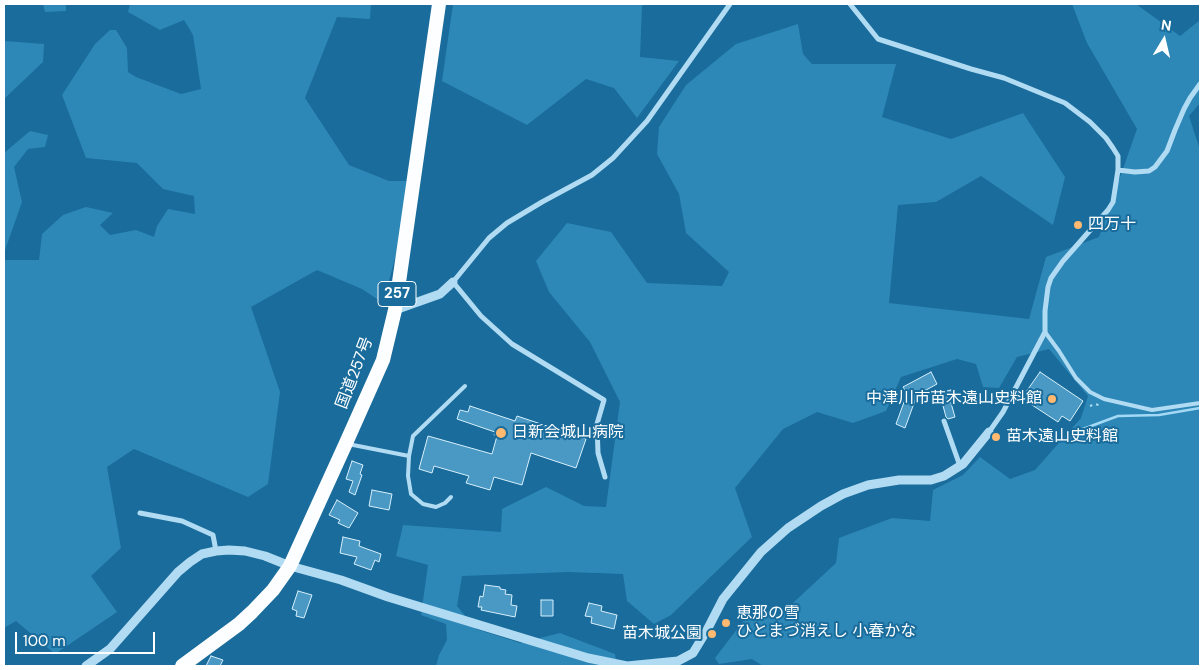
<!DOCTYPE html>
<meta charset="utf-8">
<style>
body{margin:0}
#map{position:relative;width:1204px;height:670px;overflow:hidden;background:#196c9b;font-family:"DM Sans",sans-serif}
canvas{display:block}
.frame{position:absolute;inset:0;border:5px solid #fff;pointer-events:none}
.north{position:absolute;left:1139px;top:15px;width:50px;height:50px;-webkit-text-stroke:4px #196c9b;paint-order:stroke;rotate:9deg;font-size:14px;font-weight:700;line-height:20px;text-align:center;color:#fff}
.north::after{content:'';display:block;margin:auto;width:18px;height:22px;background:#fff;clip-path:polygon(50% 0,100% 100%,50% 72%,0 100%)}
.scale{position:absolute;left:15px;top:632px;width:140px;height:22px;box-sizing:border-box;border:2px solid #fff;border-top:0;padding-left:6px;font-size:15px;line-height:18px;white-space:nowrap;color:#fff;-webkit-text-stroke:4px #196c9b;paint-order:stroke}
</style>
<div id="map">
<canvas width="1204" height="670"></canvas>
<div class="frame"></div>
<div class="north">N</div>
<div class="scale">100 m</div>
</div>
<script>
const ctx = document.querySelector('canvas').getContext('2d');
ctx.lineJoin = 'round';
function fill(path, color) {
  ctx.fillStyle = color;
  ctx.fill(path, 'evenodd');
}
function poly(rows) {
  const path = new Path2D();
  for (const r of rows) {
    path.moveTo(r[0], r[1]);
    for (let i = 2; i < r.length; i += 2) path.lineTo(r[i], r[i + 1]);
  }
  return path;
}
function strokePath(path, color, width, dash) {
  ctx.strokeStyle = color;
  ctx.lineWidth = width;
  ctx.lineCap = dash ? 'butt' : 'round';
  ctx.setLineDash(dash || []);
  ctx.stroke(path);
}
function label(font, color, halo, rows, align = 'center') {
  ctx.font = font + ' "DM Sans","Noto Sans JP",sans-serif';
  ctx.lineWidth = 4;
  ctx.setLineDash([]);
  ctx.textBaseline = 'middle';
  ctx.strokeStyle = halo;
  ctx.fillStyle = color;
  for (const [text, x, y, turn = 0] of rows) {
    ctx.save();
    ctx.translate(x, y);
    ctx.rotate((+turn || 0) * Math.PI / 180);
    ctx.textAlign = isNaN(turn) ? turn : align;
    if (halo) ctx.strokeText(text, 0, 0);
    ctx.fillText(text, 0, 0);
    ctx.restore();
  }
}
fill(poly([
 [43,4,66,4,66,11,45,12],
 [130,4,371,4,370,19,337,17,305,98,349,165,389,181,407,181,398,247,383,303,362,289,317,270,251,307,280,392,268,484,248,497,134,449,107,467,121,548,91,576,117,612,55,654,16,621,4,628,4,260,39,260,42,234,63,215,86,207,113,213,100,225,110,235,136,230,154,237,157,226,168,209,195,214,194,196,163,189,137,163,86,158,62,95,95,44,110,30,116,30,127,48,128,72,136,77,181,94,201,89,193,35,184,20,160,30,128,12],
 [453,4,644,4,642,6,640,57,679,61,637,118,614,88,586,79,527,125,442,81],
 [1072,4,1136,4,1180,36,1200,20,1200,103,1189,116,1200,150,1200,666,763,666,752,659,719,664,715,658,744,620,780,615,836,563,839,538,892,518,930,521,933,490,963,475,980,457,1010,479,1035,470,1081,418,1088,396,1049,349,1017,357,999,388,983,387,976,364,957,359,901,377,886,411,853,423,817,412,783,429,735,488,752,537,671,615,654,624,627,601,623,574,569,572,462,576,457,606,476,629,520,643,560,633,615,654,617,666,436,666,439,655,447,640,446,624,421,615,428,565,396,556,403,525,501,532,502,509,546,487,584,506,606,507,620,402,590,342,549,292,536,261,567,223,611,232,647,283,722,286,729,272,686,233,679,194,657,154,659,127,686,85,736,44,798,24,803,54,812,64,896,64,882,117,951,139,1023,113,1065,177,1053,225,981,176,936,202,898,205,889,303,1029,319,1046,257,1099,237,1137,129,1087,43],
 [4,41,44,44,43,62,4,99],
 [30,131,48,135,45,147,28,149,14,167,22,202,4,253,4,153]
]), '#2d88b8');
strokePath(poly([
 [1075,432,1118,416,1159,415,1200,408]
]), '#a3d9f4', 2.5);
const building = poly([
 [931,372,937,384,917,395,905,428,896,424,907,394,903,387,931,372],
 [1040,372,1083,401,1070,421,1062,416,1058,422,1029,403,1033,397,1026,392,1040,372],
 [951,390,953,399,951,400,951,403,955,417,948,419,946,417,942,402,941,402,939,393,951,390],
 [470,406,515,421,517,416,586,439,576,468,531,453,522,485,494,477,490,490,466,483,469,476,434,466,432,473,419,469,428,436,492,454,497,436,494,435,495,432,457,419,460,410,468,412,470,406],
 [352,461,363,465,360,474,362,475,355,495,349,492,353,481,346,479,352,461],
 [372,490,392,494,389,510,369,506,372,490],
 [337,500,358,513,349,528,338,523,340,520,329,515,337,500],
 [343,537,360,541,359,546,381,554,379,562,375,560,371,570,354,564,357,557,340,553,343,537],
 [485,585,500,587,500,589,506,590,505,594,512,595,511,605,517,606,515,617,481,610,482,607,478,607,480,596,483,597,485,585],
 [298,591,312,595,304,618,296,616,297,611,292,609,298,591],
 [541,600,553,600,553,616,541,616,541,600],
 [589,603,602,606,601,611,617,615,614,629,591,623,592,617,585,616,589,603],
 [211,656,223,660,220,666,206,666,211,656]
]);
fill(building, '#4a99c4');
strokePath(building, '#d7effc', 1);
strokePath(poly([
 [1090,406,1095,404,1102,406]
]), '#b0dbf2', 2, [2.5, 4]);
strokePath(poly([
 [1045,332,1059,351,1076,378,1090,392,1104,399,1152,410,1200,403],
 [348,444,409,456,413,436,465,386],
 [409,456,408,476,411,494,423,504,436,507,445,503,451,497]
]), '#b0dbf2', 4);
strokePath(poly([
 [850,4,878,39,971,69,1004,78,1065,103,1090,122,1106,138,1113,148,1118,156,1118,170,1113,202,1108,210,1063,261,1051,278,1048,287,1045,311,1045,332,1003,412,989,432],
 [1118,170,1135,172,1149,171,1155,167,1167,151,1175,130,1184,109,1190,98,1200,84],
 [944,421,960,466],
 [605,477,598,453,597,424,604,400,512,344,481,316,453,282,489,238,507,223,542,202,592,175,613,158,647,121,730,4],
 [140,513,182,521,213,535,216,551]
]), '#b0dbf2', 5);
strokePath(poly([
 [395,310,440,294,453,282],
 [86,666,110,649,178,572,190,562,202,554,216,551,229,550,245,551,265,556,290,566,341,580,388,597,588,658,627,666,678,661,693,653,707,630,723,599,761,552,788,528,821,506,843,494,868,485,899,480,931,480,944,476,963,464,989,432]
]), '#b0dbf2', 9);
strokePath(poly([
 [182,666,239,624,252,612,273,590,290,566,346,443,383,360,395,310,439,4]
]), '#fcfeff', 14);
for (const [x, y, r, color] of [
 [1078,225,5,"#ffb970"],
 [1052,399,5,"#ffb970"],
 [501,433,6,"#ffb970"],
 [996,437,5,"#ffb970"],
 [726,623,5,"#ffb970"],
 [712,634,5,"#ffb970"]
]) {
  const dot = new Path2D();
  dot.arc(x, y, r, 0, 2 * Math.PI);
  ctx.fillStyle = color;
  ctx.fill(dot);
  strokePath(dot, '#196c9b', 2);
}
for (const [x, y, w] of [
 [397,294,38]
]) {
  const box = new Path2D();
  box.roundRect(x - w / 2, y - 12.5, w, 25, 4);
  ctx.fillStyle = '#196c9b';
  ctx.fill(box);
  strokePath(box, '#fff', 1);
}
label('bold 15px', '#fff', null, [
 ["257",397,294]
]);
label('16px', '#fff', '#196c9b', [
 ["四万十",1088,225],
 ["中津川市苗木遠山史料館",1042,399,"right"],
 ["日新会城山病院",512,433],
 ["苗木遠山史料館",1006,437],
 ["恵那の雪",736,614],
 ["ひとまづ消えし 小春かな",736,632],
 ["苗木城公園",702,634,"right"]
], 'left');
label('16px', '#fff', '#196c9b', [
 ["国道257号",355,373,-69]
]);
</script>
